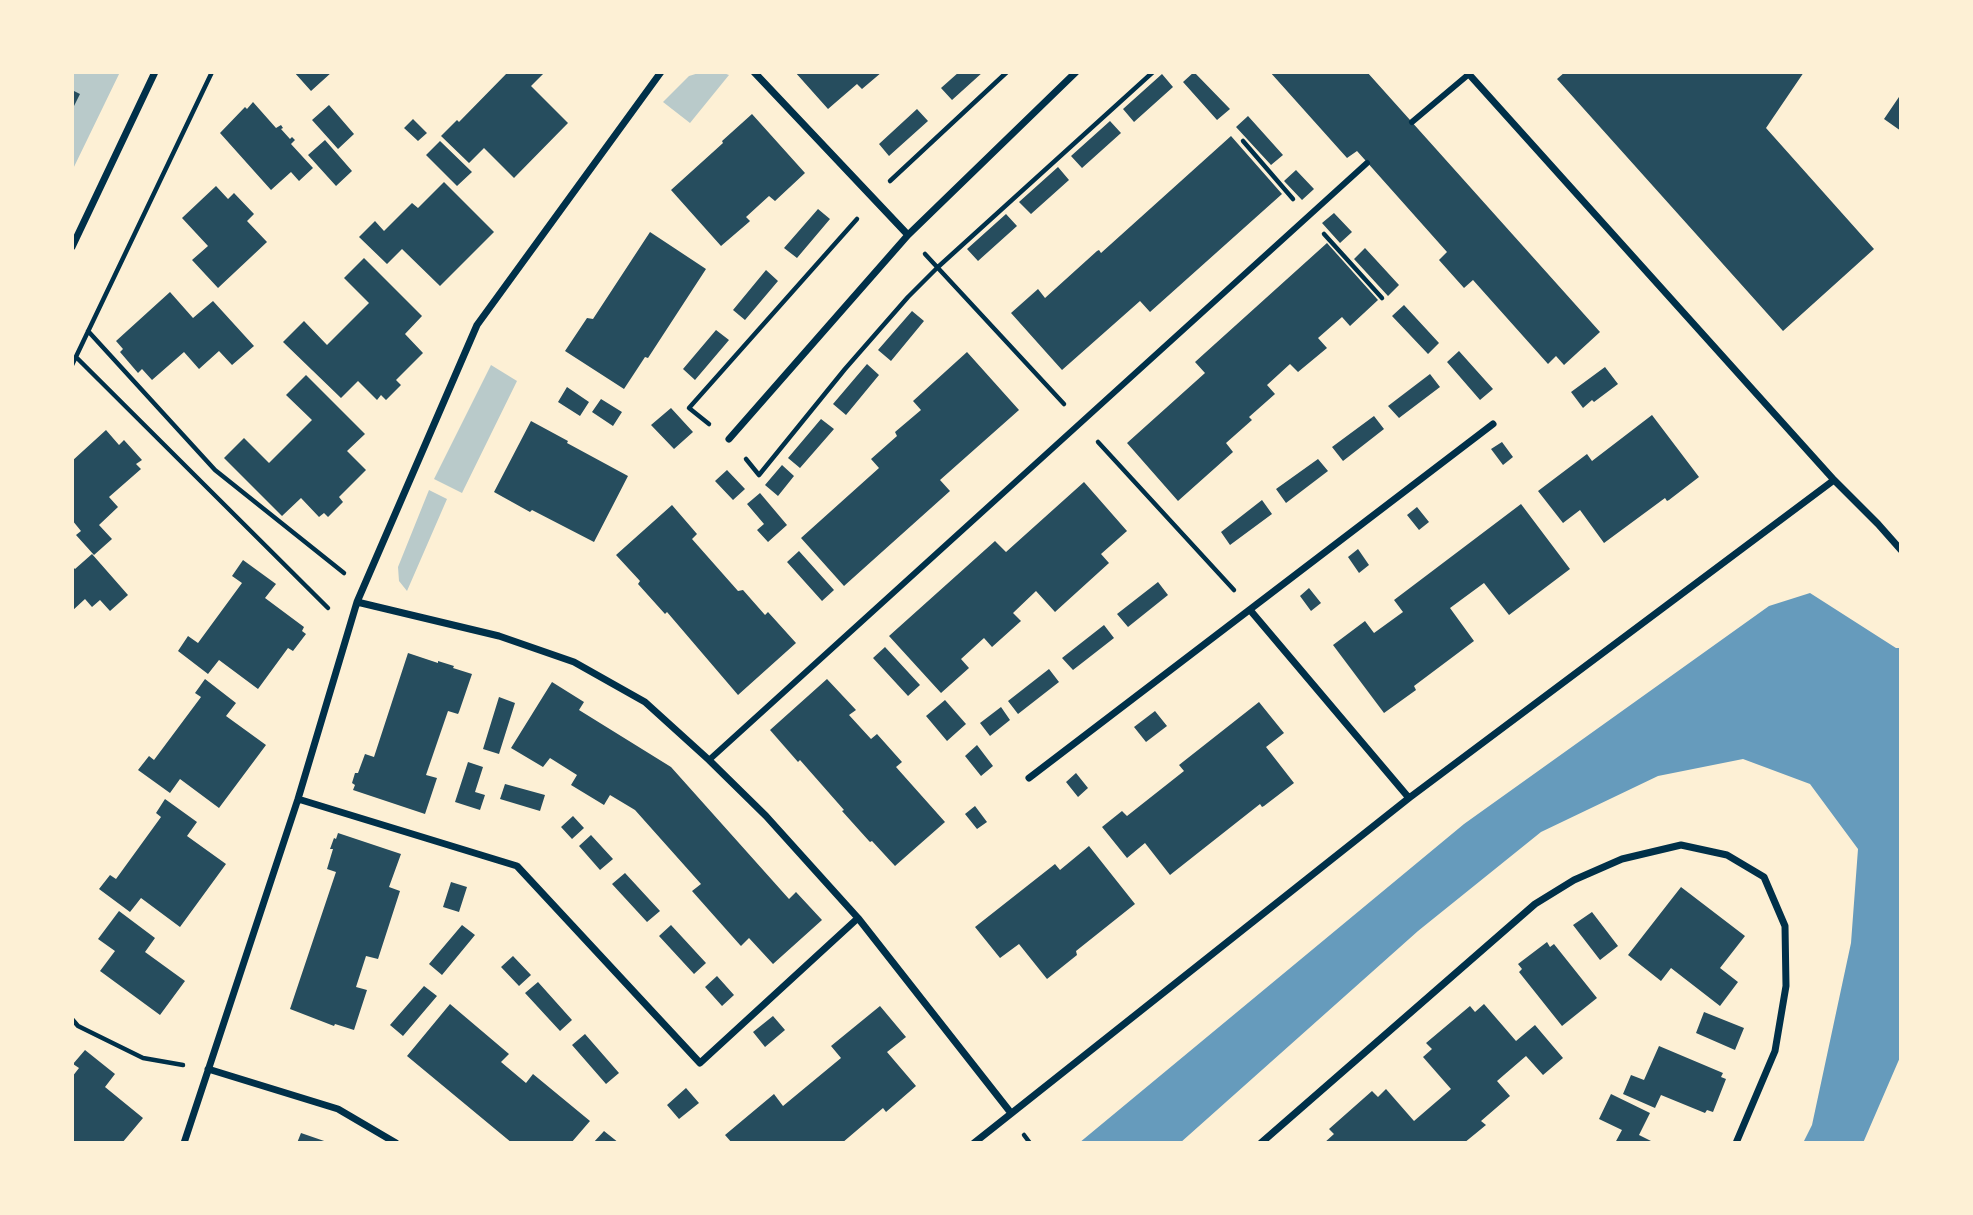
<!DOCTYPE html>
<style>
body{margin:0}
#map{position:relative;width:1973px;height:1215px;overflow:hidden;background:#fdf0d5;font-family:"Roboto Serif",serif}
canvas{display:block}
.frame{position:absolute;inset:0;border:74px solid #fdf0d5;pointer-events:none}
</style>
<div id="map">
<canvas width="1973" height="1215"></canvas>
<div class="frame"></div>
</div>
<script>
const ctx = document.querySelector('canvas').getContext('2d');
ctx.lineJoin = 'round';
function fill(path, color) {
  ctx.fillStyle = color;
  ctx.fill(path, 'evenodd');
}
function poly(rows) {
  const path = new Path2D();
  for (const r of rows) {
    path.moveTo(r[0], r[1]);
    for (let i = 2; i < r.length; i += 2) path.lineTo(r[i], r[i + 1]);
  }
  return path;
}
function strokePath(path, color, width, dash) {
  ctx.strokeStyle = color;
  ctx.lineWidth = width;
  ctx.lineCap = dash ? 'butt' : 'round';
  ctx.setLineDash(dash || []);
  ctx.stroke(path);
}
fill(poly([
 [75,72,120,72,72,171,72,79],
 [702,72,721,72,729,75,690,123,663,102,689,76],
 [491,365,517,381,462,493,434,479],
 [429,490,447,499,407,591,399,581,398,567]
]), '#b9caca');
fill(poly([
 [1810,593,1896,648,1901,648,1901,1055,1863,1143,1803,1143,1812,1125,1851,943,1858,849,1810,784,1743,759,1658,776,1541,832,1418,931,1180,1143,1079,1143,1464,824,1769,606]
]), '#669bbc');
fill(poly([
 [294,72,332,72,311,91],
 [508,72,545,72,531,86,568,123,514,178,484,148,469,163,441,136,457,120,459,122],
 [795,72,882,72,862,89,857,84,828,109],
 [959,72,983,72,952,100,941,88],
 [1194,72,1230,109,1217,120,1183,82],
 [1270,72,1367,72,1600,332,1564,365,1556,356,1548,364,1473,280,1464,288,1439,260,1447,252,1357,151,1347,158],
 [1565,72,1804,72,1766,128,1874,249,1783,331,1557,79],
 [1162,74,1173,87,1134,122,1123,109],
 [72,90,80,94,72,110],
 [1901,94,1901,131,1884,119],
 [253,102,276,128,281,125,283,128,281,129,290,139,292,137,295,140,291,144,313,168,299,181,291,172,271,190,220,133,245,107,247,109],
 [329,105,354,134,338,149,312,120],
 [917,109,928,121,889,156,879,144],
 [752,114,805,173,775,201,769,196,746,217,750,221,749,222,721,246,671,190,723,143,722,141],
 [1248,116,1283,155,1271,165,1236,127],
 [413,119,427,133,418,141,404,128],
 [1110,121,1121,133,1082,168,1071,156],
 [1231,136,1282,194,1150,312,1140,301,1062,370,1011,313,1038,289,1045,298,1097,251,1099,250,1101,253],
 [325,140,352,171,336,186,308,155],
 [440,141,472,172,457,186,426,155],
 [1058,167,1069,180,1031,214,1019,202],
 [1296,170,1314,189,1302,200,1284,181],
 [444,182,494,232,440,286,402,249,387,264,359,237,375,221,384,231,412,203,418,208],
 [216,186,228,199,234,193,254,214,247,221,267,242,218,288,192,260,208,246,182,218],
 [818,209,830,219,797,258,784,248],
 [1334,213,1352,232,1340,243,1322,223],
 [1006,214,1017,226,978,261,967,249],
 [650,232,706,269,648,358,645,357,624,389,565,351,587,318,593,319],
 [1327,243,1378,300,1350,326,1342,317,1318,338,1327,348,1298,372,1290,364,1267,385,1275,394,1249,417,1252,420,1226,443,1233,452,1178,501,1127,443,1205,373,1195,362],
 [1365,248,1399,285,1388,296,1354,259],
 [364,258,422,316,405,334,423,353,396,380,401,385,386,400,381,395,377,400,358,381,341,398,283,342,304,321,327,345,369,303,344,278],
 [766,270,778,281,745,320,733,310],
 [170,292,193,318,213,301,254,346,232,365,219,351,199,369,184,352,152,380,142,369,138,373,120,352,123,349,116,341],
 [1404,305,1439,343,1428,354,1392,316],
 [912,311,924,321,891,361,878,350],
 [716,330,729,340,695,380,683,369],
 [1459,351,1493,389,1480,400,1447,362],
 [967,352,1019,410,940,480,950,491,844,586,801,538,879,468,871,459,897,436,895,432,921,410,913,401],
 [867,364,879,375,846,415,833,404],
 [1605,367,1618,384,1594,402,1592,400,1583,408,1571,392],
 [1430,374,1440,387,1399,418,1388,406],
 [306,375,365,434,347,451,366,470,339,497,343,502,328,517,324,513,319,517,301,498,282,516,224,458,244,438,269,463,312,420,286,395],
 [567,387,589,402,580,416,558,402],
 [601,399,622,412,613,426,592,412],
 [671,408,693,432,674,449,651,425],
 [1652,415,1699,477,1669,500,1667,501,1665,498,1604,543,1580,510,1563,523,1538,491,1587,454,1592,461],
 [1374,416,1384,429,1343,461,1332,447],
 [821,419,834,429,800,468,788,458],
 [531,421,568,441,567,443,628,476,594,542,532,510,530,512,494,492],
 [106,430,119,445,124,440,142,460,136,464,141,469,109,497,118,507,99,525,112,539,94,555,76,535,81,531,72,520,72,461],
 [1502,442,1513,457,1503,465,1491,449],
 [1318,459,1328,471,1286,503,1276,489],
 [782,465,794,476,778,496,765,485],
 [727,470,745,489,733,500,715,481],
 [1084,482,1127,531,1101,554,1109,563,1055,612,1036,591,1013,613,1021,621,992,647,984,638,961,659,969,668,941,693,889,636,995,541,1006,552],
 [760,493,787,525,768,542,757,530,764,524,747,504],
 [1262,500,1272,514,1230,545,1221,532],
 [1521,504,1570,569,1509,615,1484,583,1450,608,1474,641,1414,686,1416,690,1384,713,1333,645,1365,621,1374,633,1403,612,1394,600],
 [672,505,697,534,692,539,738,591,743,590,765,615,768,612,796,643,738,695,667,612,665,614,638,584,640,581,616,555],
 [1417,507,1429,522,1419,530,1407,515],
 [1358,549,1369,565,1359,573,1348,557],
 [799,551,834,590,822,601,787,562],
 [92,554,128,595,110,611,100,600,92,607,85,599,72,611,72,566,75,569],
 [243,560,276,584,265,598,304,627,302,631,306,634,293,651,288,648,258,689,219,660,208,674,178,651,188,636,198,643,242,583,232,576],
 [1158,582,1168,595,1128,627,1117,614],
 [1309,588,1321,603,1311,611,1300,596],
 [1104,625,1114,638,1073,670,1062,658],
 [885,647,920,685,908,696,873,658],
 [408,653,438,663,438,661,454,666,453,668,472,674,459,712,458,714,448,711,426,775,437,778,425,814,353,790,355,785,352,783,355,773,358,773,365,754,374,757],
 [1049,669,1059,682,1018,714,1008,701],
 [205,679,236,703,226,716,266,745,219,808,180,779,170,793,138,770,149,756,154,760,201,697,195,693],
 [827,679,856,710,849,715,871,739,877,734,902,762,896,767,945,822,895,866,872,841,870,842,869,841,842,811,844,810,800,760,798,762,770,730],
 [552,682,584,702,579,710,671,767,789,899,796,892,822,920,773,964,749,938,741,946,740,945,692,891,701,884,635,810,610,795,604,805,571,785,577,775,550,758,543,767,511,748],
 [499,697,515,703,499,754,483,749],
 [945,700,966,724,947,741,926,716],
 [1259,702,1284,733,1266,747,1294,783,1264,806,1262,807,1260,804,1170,875,1145,843,1127,858,1102,827,1122,811,1127,816,1184,771,1179,765],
 [1001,707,1010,720,990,736,980,723],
 [1155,711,1167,726,1146,742,1134,727],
 [977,745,993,766,981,776,965,756],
 [468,762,483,767,475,792,485,795,480,810,455,802],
 [1076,773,1088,788,1078,797,1066,782],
 [505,784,545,795,540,811,500,799],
 [165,799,197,822,187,836,226,864,180,927,141,898,130,912,99,889,110,875,116,879,161,817,156,813],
 [975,806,987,822,977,829,965,814],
 [573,816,584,828,572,839,561,827],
 [338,833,401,854,389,887,400,891,378,959,366,956,356,987,367,990,354,1030,335,1024,334,1026,290,1009,336,872,327,869,333,849,330,849,334,838,336,839],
 [591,835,613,859,600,870,579,846],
 [1089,846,1135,904,1076,951,1077,955,1047,979,1019,944,1000,958,975,927,1055,864,1060,870],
 [625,873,660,911,647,922,612,884],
 [451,882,467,887,459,912,443,907],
 [1681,887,1745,936,1720,968,1738,982,1720,1006,1671,968,1661,981,1628,955],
 [119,911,155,938,145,952,185,981,160,1015,100,971,115,951,98,939],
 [1592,912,1618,946,1600,960,1573,925],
 [462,925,475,935,442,975,429,964],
 [671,925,706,963,694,974,659,936],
 [1547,942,1550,947,1554,944,1597,998,1562,1026,1519,972,1522,969,1518,964],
 [513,956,531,975,519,986,501,967],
 [717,976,734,995,722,1006,705,987],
 [538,982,572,1020,560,1031,525,993],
 [424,986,437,996,403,1036,390,1025],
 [450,1004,509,1054,501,1062,526,1083,533,1074,590,1121,571,1143,512,1143,407,1056],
 [1484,1004,1516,1041,1535,1025,1563,1058,1543,1075,1526,1056,1497,1081,1510,1096,1481,1121,1486,1125,1464,1143,1324,1143,1334,1134,1329,1129,1372,1091,1378,1097,1386,1089,1414,1121,1451,1089,1423,1057,1432,1049,1426,1043,1470,1006,1475,1012],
 [880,1006,906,1037,887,1052,916,1086,886,1112,883,1108,842,1143,732,1143,725,1135,774,1094,783,1106,841,1058,831,1046],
 [1704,1012,1744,1028,1735,1050,1696,1033],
 [773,1016,785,1030,765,1047,753,1032],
 [585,1034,619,1073,606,1084,572,1045],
 [1659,1046,1723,1073,1721,1077,1726,1079,1713,1112,1707,1110,1705,1113,1661,1095,1655,1108,1623,1094,1631,1075,1644,1080],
 [85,1050,115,1074,105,1087,143,1118,122,1143,72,1143,72,1077,79,1068,73,1064],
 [686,1088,699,1103,679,1119,667,1105],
 [1611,1094,1650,1113,1639,1135,1655,1143,1615,1143,1622,1130,1599,1119],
 [604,1131,619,1143,593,1143],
 [301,1133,330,1143,297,1143]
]), '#264d5e');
strokePath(poly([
 [1243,141,1293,199],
 [890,181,1007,72],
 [1324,234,1382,298],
 [925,254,1064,404],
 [88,331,215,470,344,573],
 [76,357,328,608],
 [72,365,212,72],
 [709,424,689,408,857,219],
 [1098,442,1234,590],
 [746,459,759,475,845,369,908,297,938,267,1153,72],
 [72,1019,78,1026,143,1058,183,1065],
 [1024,1135,1030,1143]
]), '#003049', 4.5);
strokePath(poly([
 [1412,122,1469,74],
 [709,760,1367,163]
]), '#003049', 6);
strokePath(poly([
 [754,72,908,235],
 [1467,72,1834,480,1878,524,1901,550],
 [72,247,155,72],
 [729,439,908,235,1076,72],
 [357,602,499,636,574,662,645,702,709,760,766,816,858,918,1011,1113],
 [1250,610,1409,798],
 [1029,778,1493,424],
 [298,799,517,866,700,1063,858,918],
 [208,1069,338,1109,396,1143],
 [184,1143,298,799,357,602,477,325,661,72],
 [974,1143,1409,798,1834,480],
 [1261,1143,1535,904,1574,880,1622,859,1681,845,1727,855,1764,877,1785,926,1786,986,1775,1051,1736,1143]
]), '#003049', 7);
</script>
